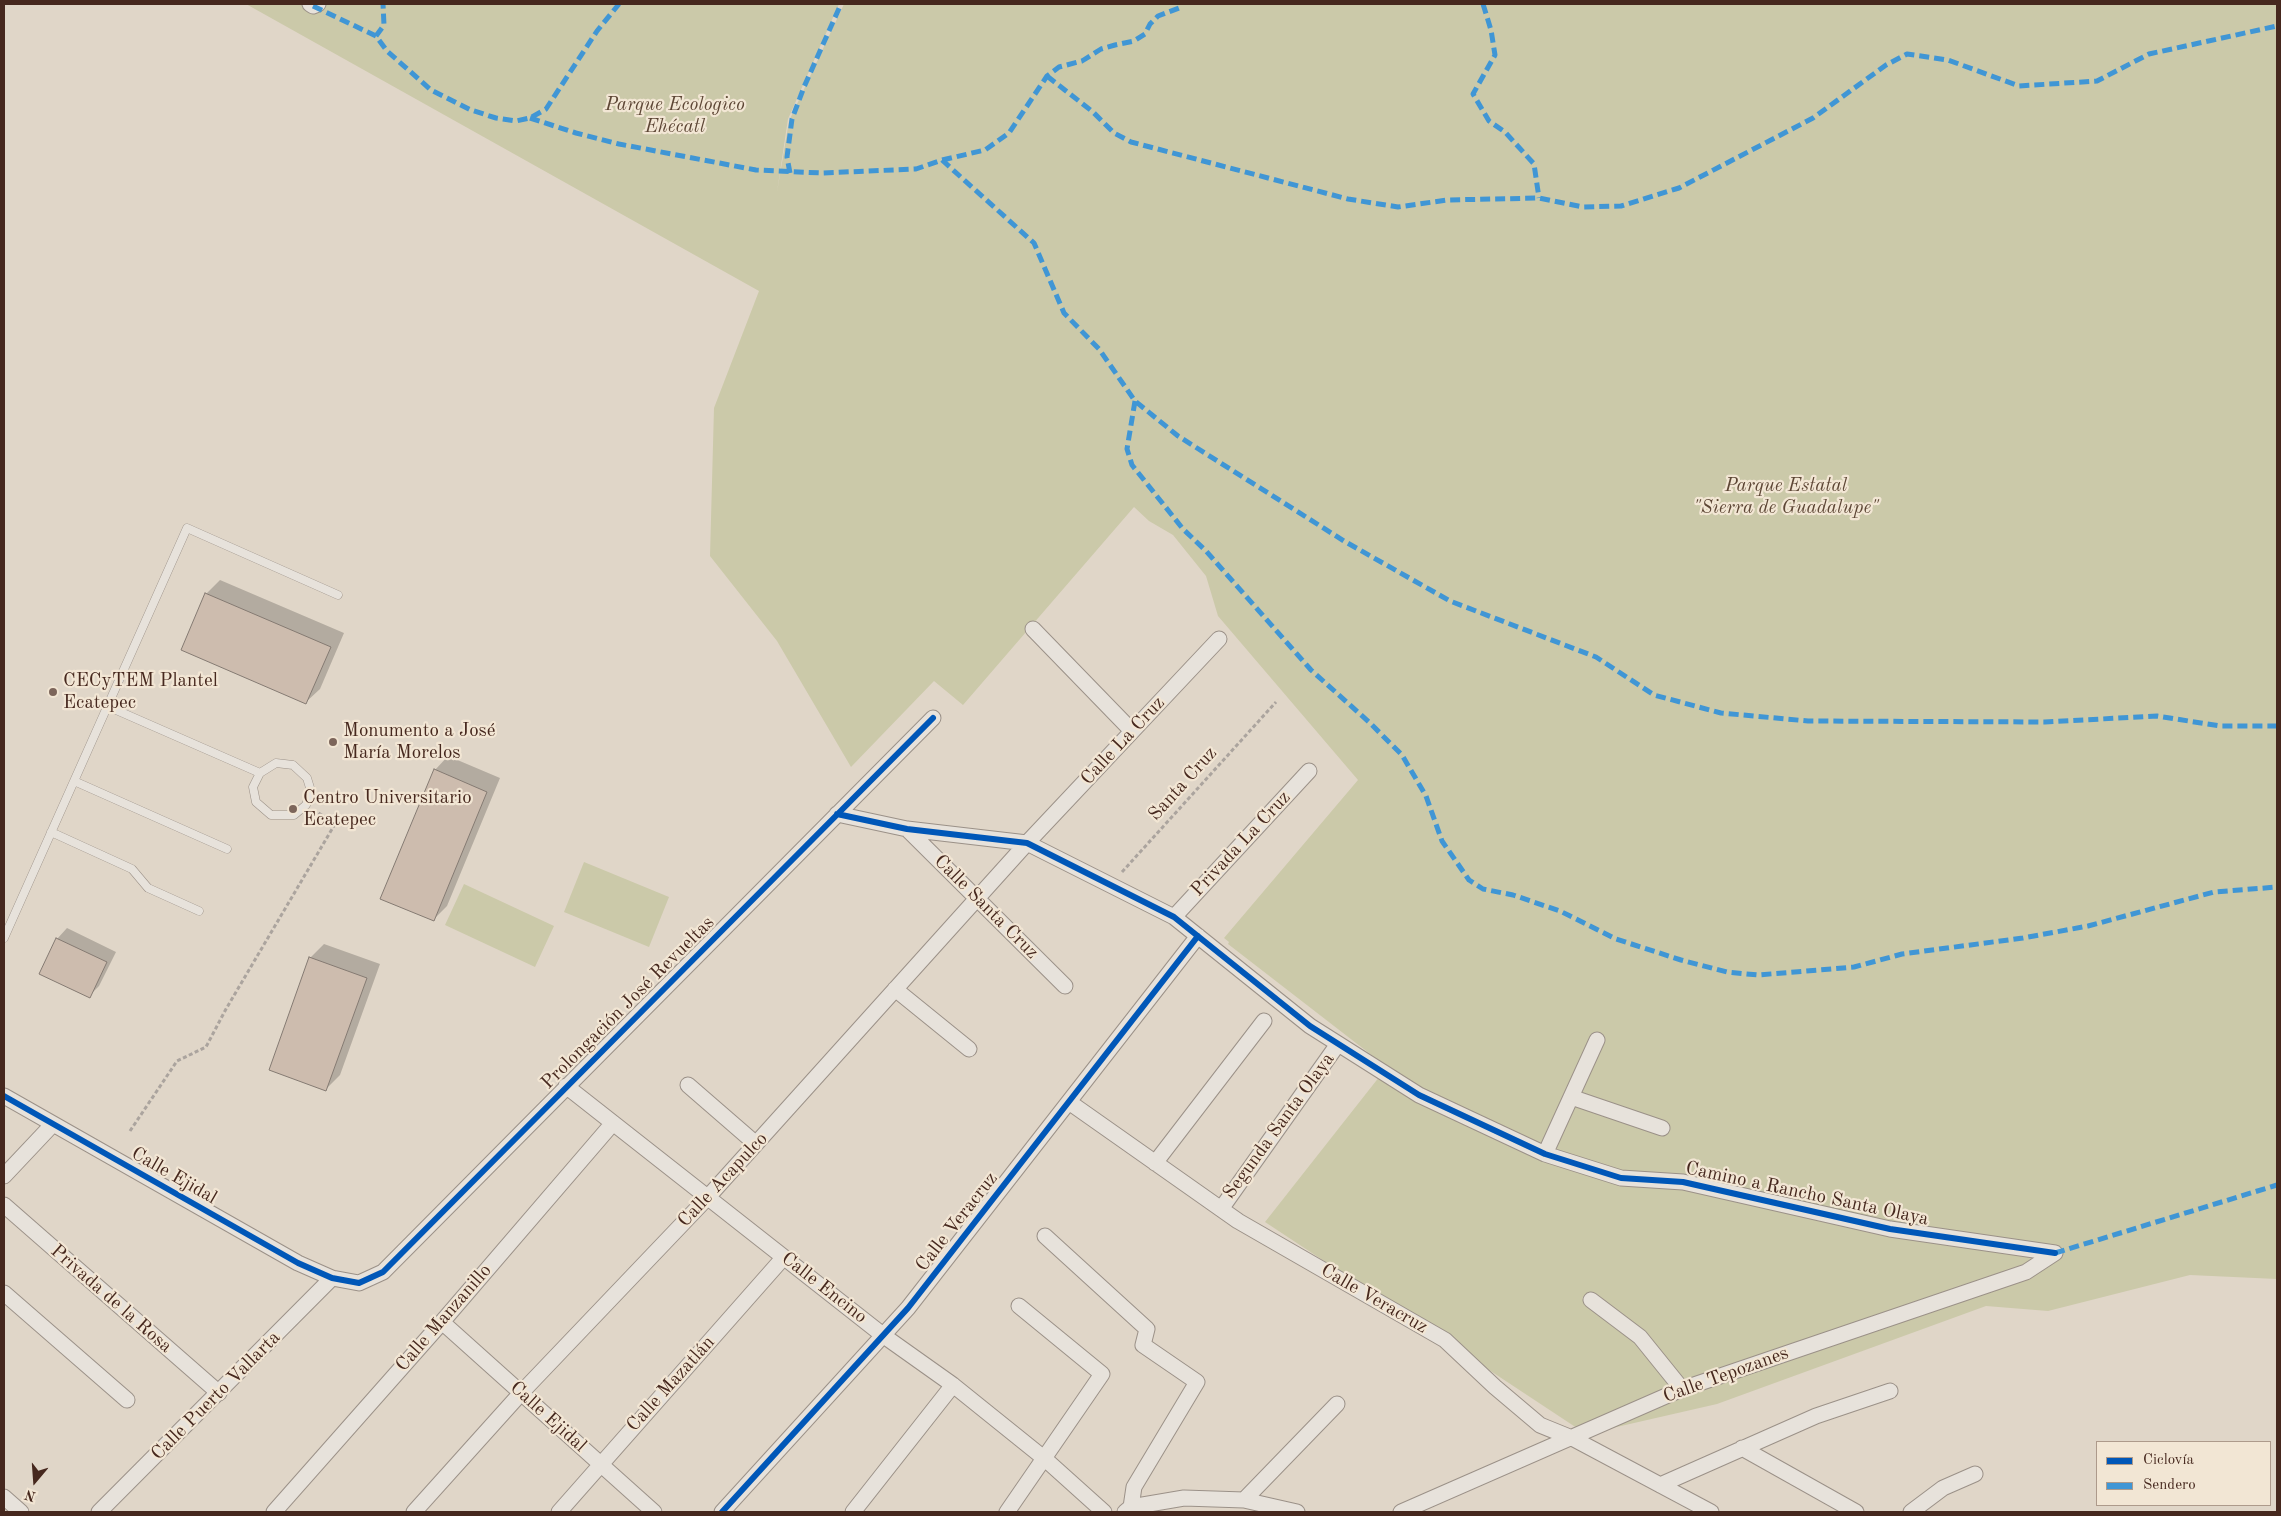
<!DOCTYPE html>
<meta charset="utf-8">
<style>
body{margin:0}
#map{position:relative;width:2281px;height:1516px;overflow:hidden;background:#e0d6c8;font-family:"Old Standard TT",serif}
canvas{display:block}
.frame{position:absolute;inset:0;border:5px solid #46281e;pointer-events:none}
.legend{position:absolute;left:2096px;top:1441px;width:175px;height:65px;box-sizing:border-box;background:#f2e6d4;border:1px solid #ad9a8b;margin:0;padding:6px 9px;list-style:none;font-size:15px;color:#46281e}
.legend li{display:flex;align-items:center;gap:10px;height:25px}
.legend b{width:25px;border:1px solid #ad9a8b}
.north{position:absolute;left:10px;top:1456px;width:50px;height:50px;-webkit-text-stroke:4px #f2e6d4;paint-order:stroke;rotate:198deg;font-size:14px;font-weight:700;line-height:20px;text-align:center;color:#46281e}
.north::after{content:'';display:block;margin:auto;width:18px;height:22px;background:#46281e;clip-path:polygon(50% 0,100% 100%,50% 72%,0 100%)}
</style>
<div id="map">
<canvas width="2281" height="1516"></canvas>
<div class="frame"></div>
<ul class="legend">
<li><b style="height:6px;background:#0057b8"></b>Ciclovía</li>
<li><b style="height:6px;background:#4096d5"></b>Sendero</li>
</ul>
<div class="north">N</div>
</div>
<script>
const ctx = document.querySelector('canvas').getContext('2d');
ctx.lineJoin = 'round';
function fill(path, color) {
  ctx.fillStyle = color;
  ctx.fill(path, 'evenodd');
}
function poly(rows) {
  const path = new Path2D();
  for (const r of rows) {
    path.moveTo(r[0], r[1]);
    for (let i = 2; i < r.length; i += 2) path.lineTo(r[i], r[i + 1]);
  }
  return path;
}
function strokePath(path, color, width, dash) {
  ctx.strokeStyle = color;
  ctx.lineWidth = width;
  ctx.lineCap = dash ? 'butt' : 'round';
  ctx.setLineDash(dash || []);
  ctx.stroke(path);
}
function label(font, color, halo, rows, align = 'center') {
  ctx.font = font + ' "Old Standard TT",serif';
  ctx.lineWidth = 4.5;
  ctx.setLineDash([]);
  ctx.textBaseline = 'middle';
  ctx.strokeStyle = halo;
  ctx.fillStyle = color;
  for (const [text, x, y, turn = 0] of rows) {
    ctx.save();
    ctx.translate(x, y);
    ctx.rotate((+turn || 0) * Math.PI / 180);
    ctx.textAlign = isNaN(turn) ? turn : align;
    if (halo) ctx.strokeText(text, 0, 0);
    ctx.fillText(text, 0, 0);
    ctx.restore();
  }
}
fill(poly([
 [246,4,839,4,788,119,777,192,789,121,844,4,2277,4,2277,1279,2190,1275,2048,1311,1986,1306,1717,1404,1586,1434,1265,1222,1387,1067,1228,944,1229,942,1224,938,1358,780,1218,616,1206,576,1173,535,1149,521,1134,507,963,705,934,681,851,767,777,641,710,556,714,408,759,291],
 [584,862,669,897,649,947,564,912],
 [464,884,554,926,535,967,445,925]
]), '#cbc9a9');
fill(poly([
 [220,580,344,633,320,689,306,702,183,649,207,593],
 [448,756,500,778,447,906,433,920,435,770],
 [67,928,116,952,99,986,89,996,57,939],
 [324,944,380,964,340,1075,326,1089,310,958]
]), '#0003');
const building = poly([
 [205,593,331,647,306,704,181,650,205,593],
 [434,769,487,792,434,921,380,899,434,769],
 [56,938,107,962,90,998,39,974,56,938],
 [309,957,367,978,326,1091,269,1070,309,957]
]);
fill(building, '#cdbcae');
strokePath(building, '#847a72', 1);
const lane = poly([
 [107,706,260,773],
 [276,763,293,765,307,778,311,791,306,805,294,815,271,815,256,802,253,787,260,773,276,763],
 [74,781,227,849],
 [51,832,132,869,148,888,199,911],
 [4,938,187,528,338,595]
]);
const street = poly([
 [310,4,313,6,318,4],
 [1033,629,1132,731],
 [837,814,907,829,1027,843,1174,917,1310,1026,1419,1095,1545,1154,1621,1178,1683,1182,1890,1229,2055,1253],
 [907,829,1065,986],
 [1174,917,1309,771],
 [895,989,969,1049],
 [688,1085,756,1144],
 [566,1086,884,1336,953,1385,1045,1459,1104,1512],
 [4,1096,298,1263,332,1278,359,1283,383,1272,933,718],
 [1571,1097,1662,1128],
 [1069,1102,1238,1221,1445,1340,1495,1387,1540,1425,1572,1438,1711,1512],
 [1545,1154,1597,1040],
 [1155,1163,1264,1021],
 [4,1176,53,1124],
 [4,1205,219,1393],
 [1221,1209,1338,1044],
 [1045,1236,1147,1329,1143,1345,1197,1382,1134,1487,1131,1507],
 [4,1293,127,1400],
 [1591,1300,1640,1337,1682,1389],
 [442,1322,654,1512],
 [1742,1448,1856,1512],
 [1660,1485,1816,1416,1890,1391],
 [4,1497,21,1512],
 [1244,1500,1337,1404],
 [99,1512,332,1278],
 [274,1512,442,1322,613,1123],
 [414,1512,521,1393,708,1197,1027,843,1219,639],
 [559,1512,784,1257],
 [722,1512,908,1308,1198,936],
 [853,1512,953,1385],
 [1007,1512,1102,1374,1019,1306],
 [1125,1512,1131,1507,1184,1498,1244,1500,1297,1512],
 [1401,1512,1682,1389,2026,1272,2055,1253],
 [1911,1512,1943,1488,1975,1474]
]);
strokePath(lane, '#9b9188', 9);
strokePath(street, '#9b9188', 17);
strokePath(poly([
 [1122,872,1276,702],
 [130,1131,177,1061,206,1047,226,1009,335,824,317,812]
]), '#aba49e', 3, [4, 2.5]);
strokePath(lane, '#e7e2db', 8);
strokePath(street, '#e7e2db', 15);
strokePath(poly([
 [1483,4,1491,30,1495,55,1473,94,1489,121,1505,132,1534,164,1539,198],
 [313,6,376,36,387,51,431,90,471,110,496,118,516,121,530,118,546,109,597,31,619,4],
 [376,36,384,25,383,4],
 [1047,76,1093,112,1114,133,1131,142,1348,199,1398,207,1447,200,1539,198,1583,207,1621,206,1679,188,1813,118,1886,65,1907,54,1948,60,2019,86,2097,81,2149,54,2277,26],
 [530,118,576,133,619,144,756,170,822,173,916,169,942,160,985,150,1009,133,1047,76,1059,67,1082,61,1101,49,1115,45,1134,41,1145,34,1150,24,1158,16,1179,8,1181,4],
 [942,160,1034,243,1064,313,1099,349,1135,401,1178,436,1344,541,1450,601,1596,657,1654,695,1721,713,1808,721,2045,722,2157,716,2220,726,2277,726],
 [790,173,787,157,792,119,804,87,841,4],
 [1135,401,1127,449,1132,465,1183,529,1206,551,1311,670,1369,722,1402,755,1426,796,1442,841,1469,880,1483,889,1513,895,1560,911,1616,939,1681,960,1727,972,1758,975,1854,967,1902,954,2023,938,2088,926,2214,892,2277,887],
 [2055,1253,2277,1185]
]), '#4096d5', 5, [10, 5]);
strokePath(poly([
 [837,814,907,829,1027,843,1174,917,1310,1026,1419,1095,1545,1154,1621,1178,1683,1182,1890,1229,2055,1253],
 [4,1096,298,1263,332,1278,359,1283,383,1272,933,718],
 [722,1512,908,1308,1198,936]
]), '#0057b8', 6);
for (const [x, y, r, color] of [
 [53,692,5,"#7c655a"],
 [333,742,5,"#7c655a"],
 [293,809,5,"#7c655a"]
]) {
  const dot = new Path2D();
  dot.arc(x, y, r, 0, 2 * Math.PI);
  ctx.fillStyle = color;
  ctx.fill(dot);
  strokePath(dot, '#f2e6d4', 2);
}
label('italic 19px', '#5d4635', '#f2e6d4', [
 ["Parque Ecologico",675,105],
 ["Ehécatl",675,127],
 ["Parque Estatal",1786,486],
 ["\"Sierra de Guadalupe\"",1786,508]
]);
label('19px', '#46281e', '#f2e6d4', [
 ["CECyTEM Plantel",63,681],
 ["Ecatepec",63,703],
 ["Monumento a José",343,731],
 ["María Morelos",343,753],
 ["Centro Universitario",303,798],
 ["Ecatepec",303,820]
], 'left');
label('19px', '#46281e', '#f2e6d4', [
 ["Calle La Cruz",1123,741,-47],
 ["Santa Cruz",1183,784,-48],
 ["Privada La Cruz",1241,844,-47],
 ["Calle Santa Cruz",986,907,45],
 ["Prolongación José Revueltas",628,1003,-45],
 ["Segunda Santa Olaya",1279,1126,-54],
 ["Calle Ejidal",174,1176,30],
 ["Calle Acapulco",723,1180,-47],
 ["Camino a Rancho Santa Olaya",1807,1194,12],
 ["Calle Veracruz",957,1222,-52],
 ["Calle Encino",824,1288,38],
 ["Privada de la Rosa",111,1299,41],
 ["Calle Veracruz",1374,1299,30],
 ["Calle Manzanillo",444,1318,-49],
 ["Calle Tepozanes",1726,1375,-20],
 ["Calle Mazatlán",671,1384,-48],
 ["Calle Puerto Vallarta",216,1396,-45],
 ["Calle Ejidal",548,1417,42]
]);
</script>
